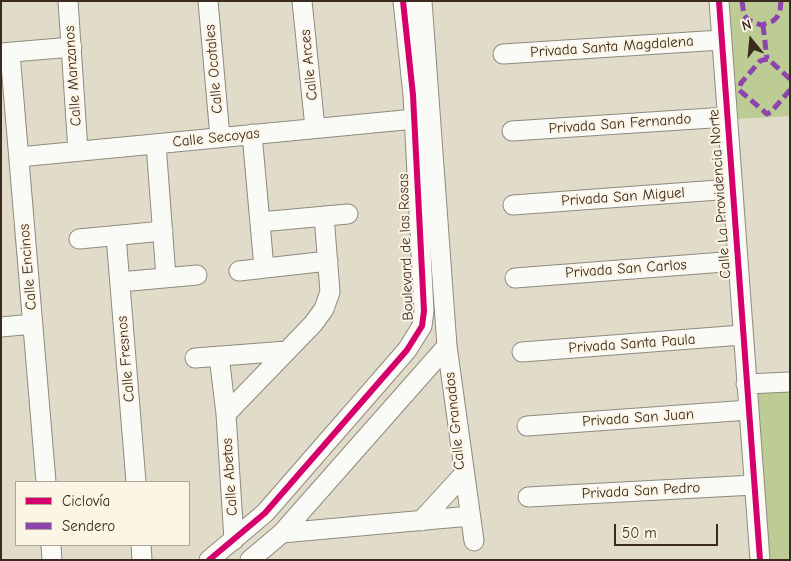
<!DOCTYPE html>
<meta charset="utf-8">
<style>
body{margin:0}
#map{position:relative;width:791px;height:561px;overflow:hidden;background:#e0dcc9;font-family:"Comic Neue",sans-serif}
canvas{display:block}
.frame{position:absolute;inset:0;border:2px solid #3b2a1e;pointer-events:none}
.legend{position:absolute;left:15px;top:481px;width:175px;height:65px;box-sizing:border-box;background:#fcf5e5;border:1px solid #afa495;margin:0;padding:6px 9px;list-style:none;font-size:15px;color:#3b2a1e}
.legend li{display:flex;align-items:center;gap:10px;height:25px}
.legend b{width:25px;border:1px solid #afa495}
.north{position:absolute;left:726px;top:15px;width:50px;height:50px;-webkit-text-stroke:4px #fcf5e5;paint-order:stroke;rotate:343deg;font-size:14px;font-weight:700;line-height:20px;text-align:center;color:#3b2a1e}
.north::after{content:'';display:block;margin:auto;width:18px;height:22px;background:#3b2a1e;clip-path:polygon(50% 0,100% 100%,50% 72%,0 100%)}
.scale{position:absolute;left:614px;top:524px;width:104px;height:22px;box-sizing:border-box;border:2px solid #3b2a1e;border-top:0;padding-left:6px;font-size:15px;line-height:18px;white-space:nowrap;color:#3b2a1e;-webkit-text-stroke:4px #fcf5e5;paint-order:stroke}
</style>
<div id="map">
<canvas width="791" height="561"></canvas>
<div class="frame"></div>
<ul class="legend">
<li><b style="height:6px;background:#d6006c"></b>Ciclovía</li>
<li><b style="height:6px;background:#8e44ad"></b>Sendero</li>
</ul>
<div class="north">N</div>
<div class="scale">50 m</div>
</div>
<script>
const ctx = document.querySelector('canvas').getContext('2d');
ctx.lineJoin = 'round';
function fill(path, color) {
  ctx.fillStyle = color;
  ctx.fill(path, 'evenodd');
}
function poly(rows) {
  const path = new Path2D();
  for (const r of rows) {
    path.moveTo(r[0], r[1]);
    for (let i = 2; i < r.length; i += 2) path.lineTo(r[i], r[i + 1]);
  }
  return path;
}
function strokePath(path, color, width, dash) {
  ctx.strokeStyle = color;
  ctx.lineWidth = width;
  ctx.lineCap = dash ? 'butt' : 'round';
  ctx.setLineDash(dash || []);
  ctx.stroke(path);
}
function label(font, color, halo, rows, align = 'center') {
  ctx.font = font + ' "Comic Neue",sans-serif';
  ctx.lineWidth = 4;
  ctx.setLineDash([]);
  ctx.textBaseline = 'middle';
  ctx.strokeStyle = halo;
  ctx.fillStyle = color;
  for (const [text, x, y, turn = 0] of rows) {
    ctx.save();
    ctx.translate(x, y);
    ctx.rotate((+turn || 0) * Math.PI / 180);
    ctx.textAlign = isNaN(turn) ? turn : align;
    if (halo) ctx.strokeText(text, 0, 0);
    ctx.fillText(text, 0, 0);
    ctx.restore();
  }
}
fill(poly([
 [728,1,790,1,790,116,736,119],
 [790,390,790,560,768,560,756,394,761,391]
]), '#bdcc94');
const minor = poly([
 [68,1,78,151],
 [208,1,220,137],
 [302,1,315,128],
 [422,1,447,346,474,541],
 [719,1,760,560],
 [1,53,72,47],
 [10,53,46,482],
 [503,54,721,40],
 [512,131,727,117],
 [252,134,264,268],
 [156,144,166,277],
 [19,157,425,118],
 [513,205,732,189],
 [260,222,348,214],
 [116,236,136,482],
 [79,239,163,231],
 [239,271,328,261],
 [515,278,737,261],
 [120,282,197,275],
 [1,327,33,324],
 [522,352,742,335],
 [219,356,226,414,234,540],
 [195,358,287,351],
 [746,384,790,382],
 [226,414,313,324,324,309,330,292,324,216],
 [527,426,749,410],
 [528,497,754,485],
 [421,521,464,474],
 [282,533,470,516],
 [51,545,52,560],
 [141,545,142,560],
 [209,560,265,513,407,350,422,326,424,311,413,95,403,1],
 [250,560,282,533,447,346]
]);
strokePath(minor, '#8e8a7e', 21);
strokePath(minor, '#fafaf7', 19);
strokePath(poly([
 [742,1,744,15,748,20,761,25,773,21,777,17,780,11,781,1],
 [763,25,767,59],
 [790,79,768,59,763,60,760,61,741,83,739,90,767,114,771,112,790,90]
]), '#8e44ad', 5, [10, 5]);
strokePath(poly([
 [719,1,760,560],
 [209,560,265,513,407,350,422,326,424,311,413,95,403,1]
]), '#d6006c', 6);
label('15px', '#3b2a1e', '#fcf5e5', [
 ["Privada Santa Magdalena",612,47,-4],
 ["Calle Arces",309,65,-96],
 ["Calle Ocotales",214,69,-95],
 ["Calle Manzanos",73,76,-94],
 ["Privada San Fernando",620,124,-4],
 ["Calle Secoyas",216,138,-6],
 ["Calle La Providencia Norte",720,194,-94],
 ["Privada San Miguel",623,197,-4],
 ["Boulevard de las Rosas",406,247,-92],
 ["Calle Encinos",28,267,-95],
 ["Privada San Carlos",626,269,-4],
 ["Privada Santa Paula",632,344,-4],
 ["Calle Fresnos",126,359,-95],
 ["Privada San Juan",638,418,-4],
 ["Calle Granados",455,421,-96],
 ["Calle Abetos",230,477,-94],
 ["Privada San Pedro",641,491,-3]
]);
</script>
